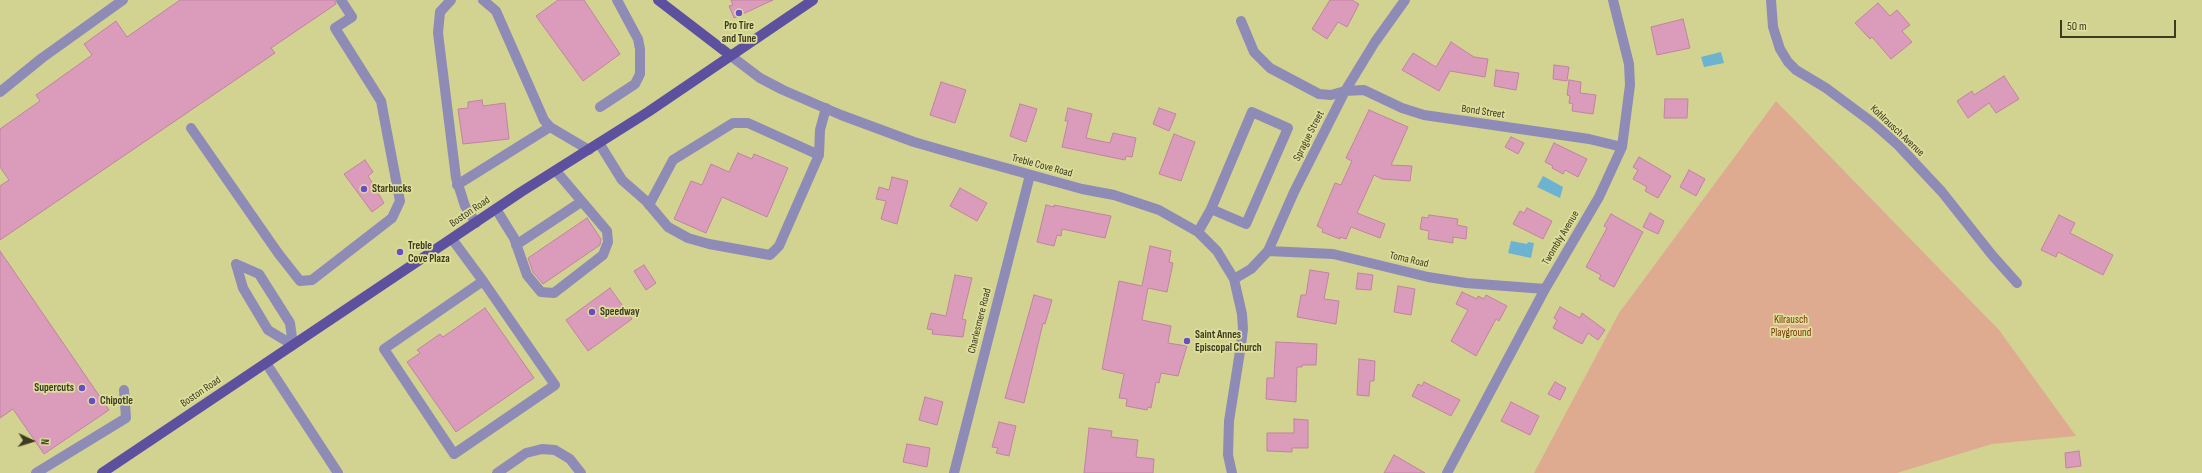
<!DOCTYPE html>
<style>
body{margin:0}
#map{position:relative;width:2202px;height:473px;overflow:hidden;background:#d2d291;font-family:"Sofia Sans Condensed",sans-serif}
canvas{display:block}
.north{position:absolute;left:12px;top:421px;width:40px;height:40px;-webkit-text-stroke:3px #dfdf9d;paint-order:stroke;rotate:94deg;font-size:11px;font-weight:700;line-height:16px;text-align:center;color:#3b3b20}
.north::after{content:'';display:block;margin:auto;width:14px;height:18px;background:#3b3b20;clip-path:polygon(50% 0,100% 100%,50% 72%,0 100%)}
.scale{position:absolute;left:2060px;top:20px;width:116px;height:18px;box-sizing:border-box;border:2px solid #3b3b20;border-top:0;padding-left:5px;font-size:12px;line-height:14px;white-space:nowrap;color:#3b3b20;-webkit-text-stroke:3px #dfdf9d;paint-order:stroke}
</style>
<div id="map">
<canvas width="2202" height="473"></canvas>
<div class="north">N</div>
<div class="scale">50 m</div>
</div>
<script>
const ctx = document.querySelector('canvas').getContext('2d');
ctx.lineJoin = 'round';
function fill(path, color) {
  ctx.fillStyle = color;
  ctx.fill(path, 'evenodd');
}
function poly(rows) {
  const path = new Path2D();
  for (const r of rows) {
    path.moveTo(r[0], r[1]);
    for (let i = 2; i < r.length; i += 2) path.lineTo(r[i], r[i + 1]);
  }
  return path;
}
function strokePath(path, color, width, dash) {
  ctx.strokeStyle = color;
  ctx.lineWidth = width;
  ctx.lineCap = dash ? 'butt' : 'round';
  ctx.setLineDash(dash || []);
  ctx.stroke(path);
}
function label(font, color, halo, rows, align = 'center') {
  ctx.font = font + ' "Sofia Sans Condensed",sans-serif';
  ctx.lineWidth = 3.5;
  ctx.setLineDash([]);
  ctx.textBaseline = 'middle';
  ctx.strokeStyle = halo;
  ctx.fillStyle = color;
  for (const [text, x, y, turn = 0] of rows) {
    ctx.save();
    ctx.translate(x, y);
    ctx.rotate((+turn || 0) * Math.PI / 180);
    ctx.textAlign = isNaN(turn) ? turn : align;
    if (halo) ctx.strokeText(text, 0, 0);
    ctx.fillText(text, 0, 0);
    ctx.restore();
  }
}
fill(poly([
 [1776,101,1999,330,2076,436,1992,444,1897,473,1534,473,1619,313]
]), '#deab91');
fill(poly([
 [1721,52,1724,63,1704,67,1701,57],
 [1543,176,1563,187,1560,198,1537,187],
 [1511,241,1527,244,1528,242,1534,243,1531,258,1508,253]
]), '#6cb2d1');
const building = poly([
 [180,0,335,0,336,4,271,48,275,53,0,240,0,186,9,180,0,167,0,129,40,101,36,95,92,55,84,44,116,21,127,37,180,0],
 [558,0,584,0,620,54,583,81,536,16,558,0],
 [731,0,773,0,734,18,729,6,733,5,731,0],
 [1330,0,1352,0,1359,4,1347,27,1338,22,1327,39,1312,29,1330,0],
 [1878,3,1890,16,1897,10,1910,25,1902,31,1912,42,1891,59,1872,37,1870,39,1855,23,1878,3],
 [1683,19,1690,48,1657,55,1651,27,1683,19],
 [1451,42,1474,57,1488,59,1485,77,1450,71,1439,91,1402,70,1413,53,1436,67,1451,42],
 [1554,65,1569,67,1567,81,1553,79,1554,65],
 [1496,70,1519,73,1516,90,1494,86,1496,70],
 [2004,76,2019,99,1996,113,1989,103,1968,118,1957,101,1972,91,1974,95,2004,76],
 [1569,80,1581,82,1580,93,1596,95,1593,114,1572,111,1573,104,1569,103,1570,96,1567,95,1569,80],
 [941,82,966,90,955,123,930,115,941,82],
 [1665,99,1688,99,1687,118,1664,118,1665,99],
 [482,100,483,106,505,103,509,139,463,144,458,109,468,108,468,102,482,100],
 [1020,104,1037,109,1026,142,1010,136,1020,104],
 [1068,108,1092,114,1086,138,1110,143,1113,133,1136,138,1132,157,1126,156,1125,160,1062,147,1068,121,1065,121,1068,108],
 [1159,108,1176,114,1169,131,1153,124,1159,108],
 [1369,110,1408,127,1391,165,1412,166,1410,181,1382,179,1374,175,1357,213,1385,224,1380,238,1351,227,1346,239,1340,237,1340,239,1322,232,1323,229,1317,226,1335,183,1341,185,1352,161,1346,158,1369,110],
 [1174,134,1195,142,1181,181,1159,174,1174,134],
 [1511,137,1524,143,1518,154,1505,147,1511,137],
 [1554,143,1587,159,1578,177,1565,170,1563,174,1552,168,1553,166,1545,162,1554,143],
 [738,153,752,159,754,154,788,168,767,217,722,197,706,233,674,219,691,181,702,185,711,164,729,172,738,153],
 [1639,157,1671,176,1658,198,1645,191,1647,187,1633,179,1638,170,1633,167,1639,157],
 [365,160,373,172,368,176,384,203,372,212,344,174,365,160],
 [1689,170,1705,179,1696,196,1680,187,1689,170],
 [892,177,908,181,897,224,881,219,886,201,876,199,879,187,889,190,892,177],
 [960,188,987,203,977,221,950,206,960,188],
 [1046,205,1054,207,1054,205,1111,216,1105,238,1062,229,1061,236,1057,235,1054,246,1037,242,1046,205],
 [1527,208,1552,221,1543,239,1513,224,1520,211,1524,213,1527,208],
 [1650,213,1664,221,1658,234,1643,227,1650,213],
 [1611,214,1643,232,1614,287,1599,279,1601,275,1586,267,1607,228,1604,226,1611,214],
 [1429,215,1458,219,1457,225,1467,227,1466,239,1453,237,1453,243,1428,239,1429,231,1420,229,1422,217,1428,218,1429,215],
 [2059,215,2075,223,2070,233,2113,255,2103,275,2058,252,2056,257,2041,250,2059,215],
 [587,218,601,239,600,245,543,284,533,272,528,258,587,218],
 [1150,246,1171,251,1169,262,1173,263,1167,292,1148,288,1142,320,1171,326,1168,343,1187,346,1178,376,1161,373,1159,383,1156,382,1151,408,1148,407,1147,410,1126,406,1127,399,1119,398,1124,374,1102,369,1119,281,1142,286,1150,246],
 [0,251,109,410,44,454,13,409,0,418,0,251],
 [644,265,656,283,646,290,634,271,644,265],
 [1310,270,1329,273,1324,299,1339,301,1336,324,1297,317,1301,295,1306,295,1310,270],
 [1358,273,1373,275,1371,290,1356,289,1358,273],
 [955,275,972,278,962,319,966,320,963,337,932,334,933,330,927,329,931,313,946,316,955,275],
 [1398,286,1415,289,1411,315,1394,312,1398,286],
 [610,288,632,319,588,351,566,320,610,288],
 [1462,292,1477,299,1478,296,1484,299,1486,295,1507,306,1499,321,1496,319,1476,356,1451,341,1468,310,1456,304,1462,292],
 [1034,295,1052,300,1045,324,1043,323,1024,403,1005,398,1034,295],
 [1560,307,1580,318,1582,313,1605,330,1598,340,1588,333,1582,344,1553,328,1557,320,1554,318,1560,307],
 [485,308,534,378,456,432,407,362,420,353,417,350,440,334,443,337,485,308],
 [1276,342,1317,344,1316,365,1302,365,1302,367,1297,367,1296,402,1266,399,1267,378,1274,378,1276,342],
 [1359,359,1375,361,1374,381,1370,381,1369,396,1357,395,1359,359],
 [1424,382,1460,400,1451,416,1412,396,1418,384,1422,386,1424,382],
 [1555,382,1566,388,1560,400,1548,394,1555,382],
 [925,397,943,402,937,425,919,420,925,397],
 [1511,402,1539,416,1530,435,1501,421,1511,402],
 [1294,419,1308,420,1308,448,1292,448,1292,452,1267,451,1267,433,1294,433,1294,419],
 [999,422,1016,426,1009,456,996,453,998,448,992,447,999,422],
 [1089,428,1112,431,1111,437,1138,440,1136,457,1154,459,1153,473,1084,473,1089,428],
 [907,444,930,448,927,467,903,462,907,444],
 [2079,451,2081,466,2066,468,2065,453,2079,451],
 [1394,455,1425,473,1384,473,1394,455]
]);
fill(building, '#da9cba');
strokePath(building, '#c183a1', 1);
strokePath(poly([
 [451,0,440,12,438,33,456,178,465,206,476,223],
 [483,0,496,11,544,120,550,127,589,150],
 [1771,0,1773,27,1780,49,1788,62,1796,70,1826,88,1873,123,1898,145,1942,192,1992,255,2017,283],
 [1241,21,1254,52,1270,68,1319,94,1331,95,1345,91,1364,90,1402,108,1424,115,1589,139,1622,147],
 [731,56,760,78,783,90,841,115,914,142,959,155,1082,189,1114,195,1159,210,1198,232,1217,251,1234,279,1242,314,1243,329,1241,345,1229,421,1228,455,1232,473],
 [0,92,42,58,123,0],
 [600,107,635,84,640,74,640,49,638,39,617,0],
 [191,128,278,253,300,281,312,280,392,218,400,201,381,101,335,28,352,17,341,0],
 [599,143,622,180,646,201,668,227,688,238,709,244,770,255,779,246,819,155,820,130,826,108],
 [457,185,550,127],
 [649,205,673,160,733,123,748,123,819,155],
 [496,209,514,238,527,275,541,292,554,293,603,255,608,242,607,231,556,171],
 [1198,232,1211,209,1246,224,1288,128,1252,112,1211,209],
 [452,239,483,281,555,385,454,454,384,349,483,281],
 [516,245,581,202],
 [1268,251,1333,254,1428,277,1466,283,1545,289],
 [236,264,259,274,290,323,293,345],
 [236,264,243,288,268,330,293,345],
 [1234,279,1251,269,1268,251,1294,192,1345,91,1375,42,1405,0],
 [266,363,338,473],
 [36,473,126,418,124,390],
 [497,473,526,453,542,449,555,450,570,459,581,473],
 [954,473,1030,175],
 [1447,473,1545,289,1599,197,1622,147,1630,85,1629,64,1613,0]
]), '#8f8bb7', 10);
strokePath(poly([
 [658,0,731,56],
 [102,473,521,192,648,112,813,0]
]), '#5d509f', 10);
for (const [x, y, r, color] of [
 [739,13,4,"#684dc6"],
 [364,189,4,"#684dc6"],
 [400,252,4,"#684dc6"],
 [592,312,4,"#684dc6"],
 [1187,341,4,"#684dc6"],
 [82,388,4,"#684dc6"],
 [92,401,4,"#684dc6"]
]) {
  const dot = new Path2D();
  dot.arc(x, y, r, 0, 2 * Math.PI);
  ctx.fillStyle = color;
  ctx.fill(dot);
  strokePath(dot, '#dfdf9d', 1.5);
}
label('bold 11px', '#3b3b20', '#dfdf9d', [
 ["Pro Tire",739,26,"center"],
 ["and Tune",739,39,"center"],
 ["Starbucks",372,189],
 ["Treble",408,246],
 ["Cove Plaza",408,259],
 ["Speedway",600,312],
 ["Saint Annes",1195,335],
 ["Episcopal Church",1195,348],
 ["Supercuts",74,388,"right"],
 ["Chipotle",100,401]
], 'left');
label('11px', '#3b3b20', '#dfdf9d', [
 ["Bond Street",1483,112,8],
 ["Kohlrausch Avenue",1897,131,43],
 ["Sprague Street",1309,136,-63],
 ["Treble Cove Road",1042,166,15],
 ["Boston Road",470,212,-34],
 ["Twombly Avenue",1561,238,-59],
 ["Toma Road",1409,260,13],
 ["Charlesmere Road",980,321,-76],
 ["Boston Road",201,392,-34]
]);
label('11px', '#7b3400', '#dfdf9d', [
 ["Kilrausch",1791,320],
 ["Playground",1791,333]
]);
</script>
